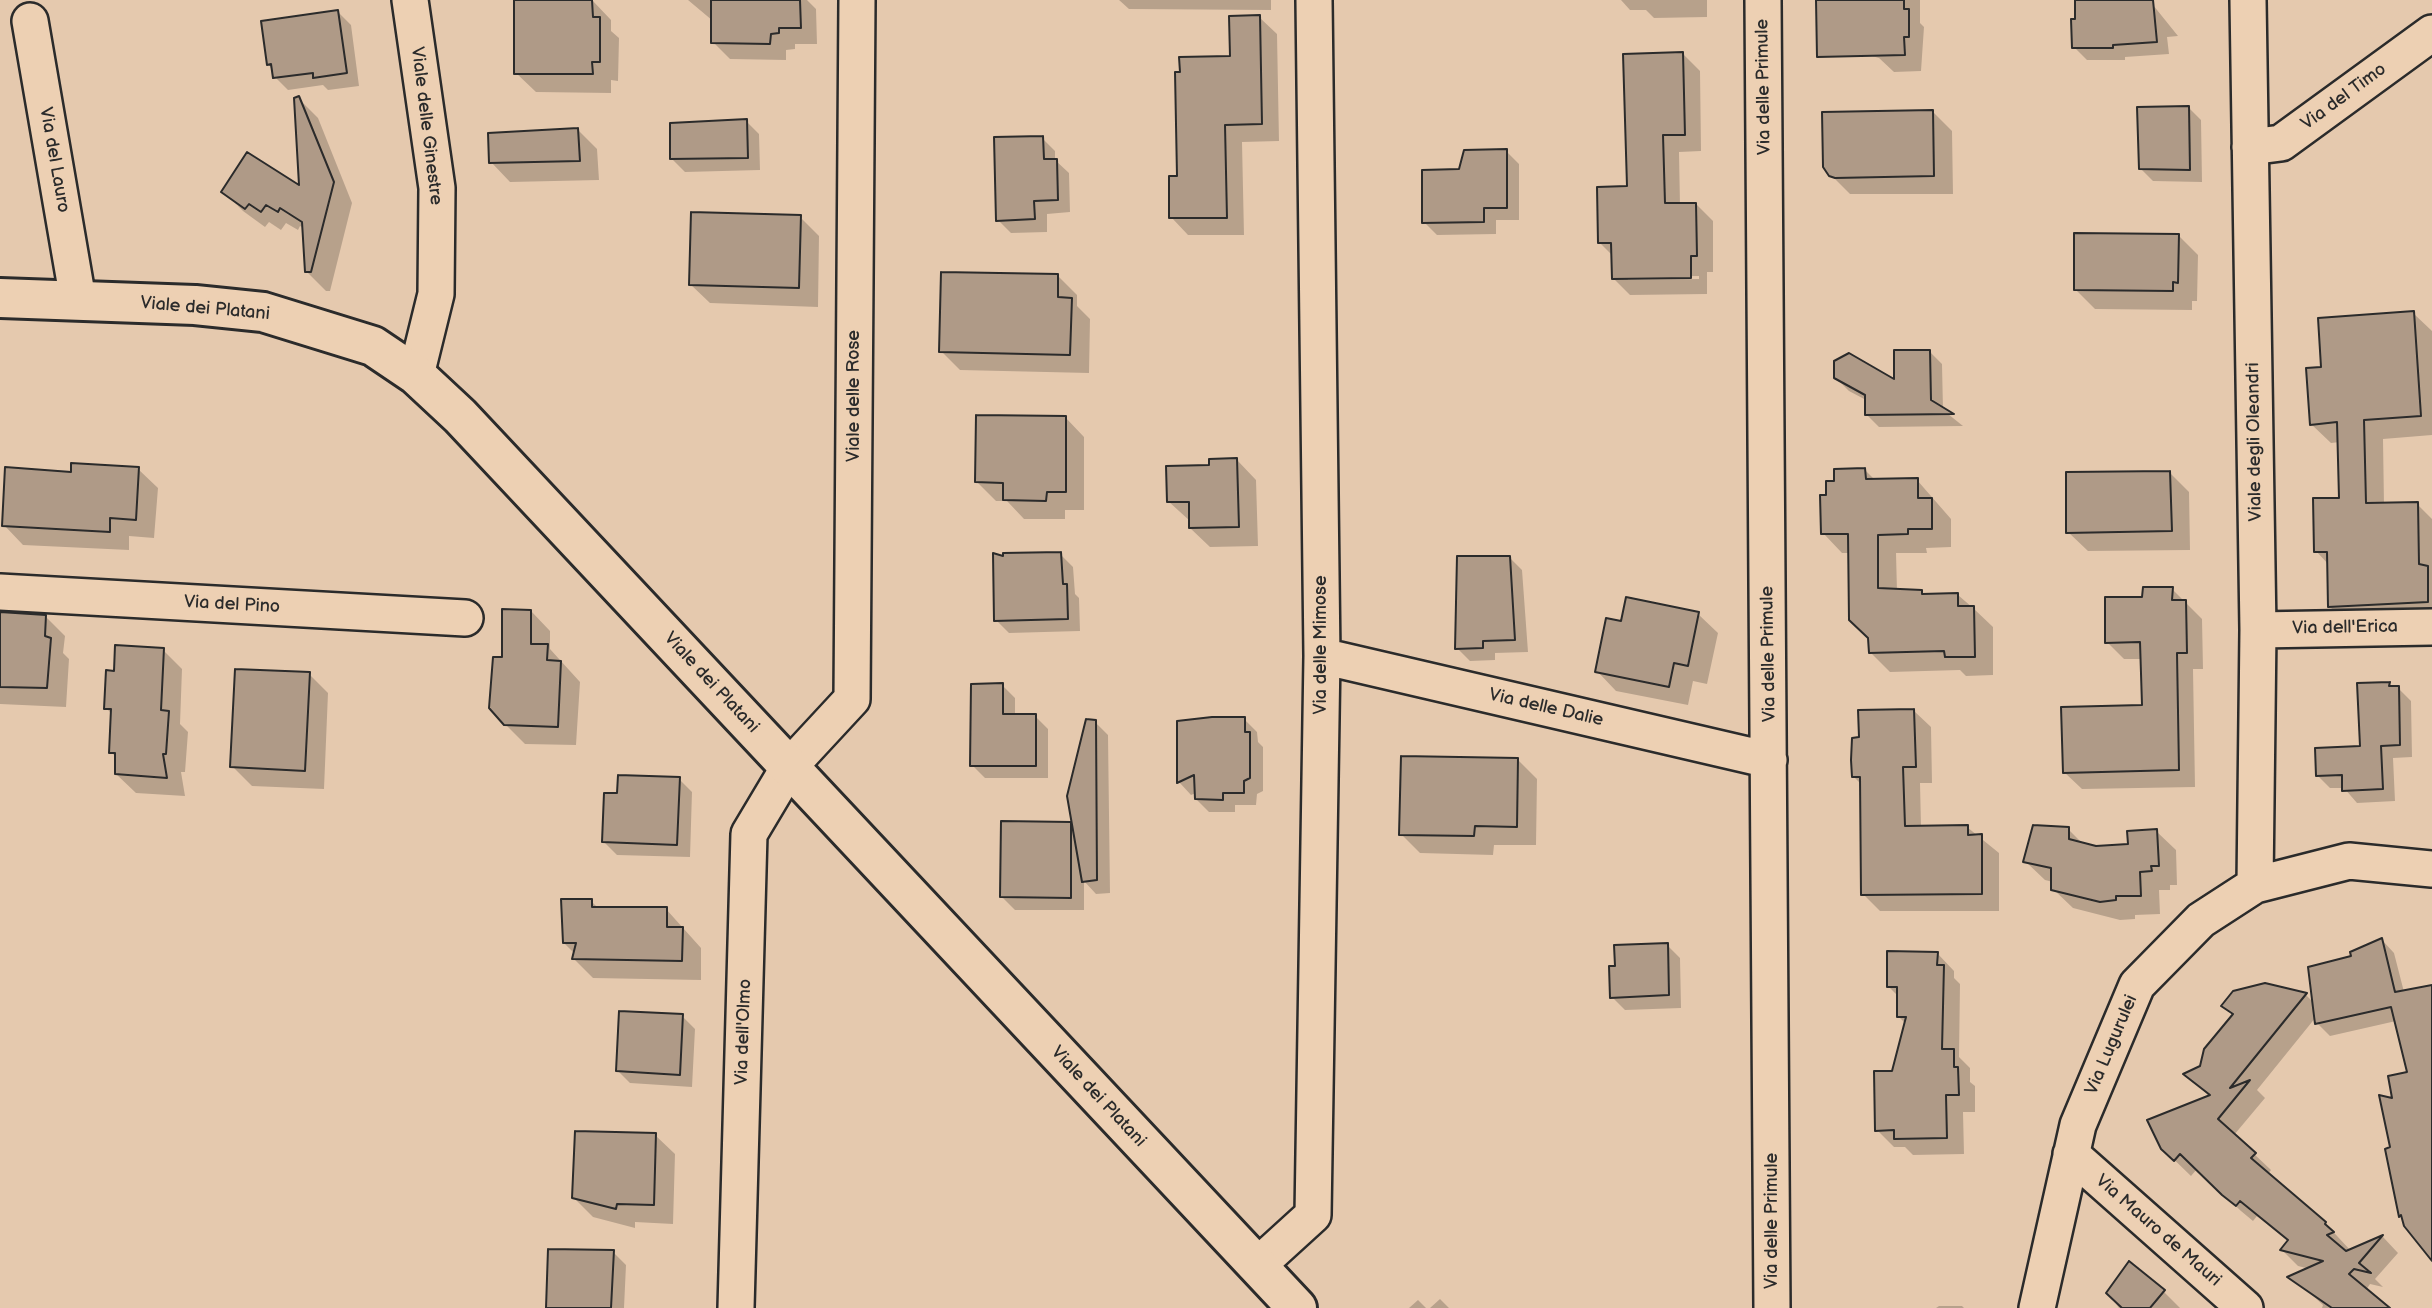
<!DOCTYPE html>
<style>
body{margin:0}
canvas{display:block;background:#e5c9ae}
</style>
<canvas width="2432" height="1308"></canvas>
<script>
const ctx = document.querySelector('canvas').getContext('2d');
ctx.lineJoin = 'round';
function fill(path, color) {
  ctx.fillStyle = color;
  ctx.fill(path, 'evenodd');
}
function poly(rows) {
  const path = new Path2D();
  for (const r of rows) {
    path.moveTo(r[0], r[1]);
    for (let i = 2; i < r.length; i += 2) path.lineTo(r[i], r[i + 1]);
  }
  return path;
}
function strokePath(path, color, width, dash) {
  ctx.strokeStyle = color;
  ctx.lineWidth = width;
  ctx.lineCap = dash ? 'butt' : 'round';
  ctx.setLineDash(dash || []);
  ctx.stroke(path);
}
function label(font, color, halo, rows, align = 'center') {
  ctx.font = font + ' "Balsamiq Sans",sans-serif';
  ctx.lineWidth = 5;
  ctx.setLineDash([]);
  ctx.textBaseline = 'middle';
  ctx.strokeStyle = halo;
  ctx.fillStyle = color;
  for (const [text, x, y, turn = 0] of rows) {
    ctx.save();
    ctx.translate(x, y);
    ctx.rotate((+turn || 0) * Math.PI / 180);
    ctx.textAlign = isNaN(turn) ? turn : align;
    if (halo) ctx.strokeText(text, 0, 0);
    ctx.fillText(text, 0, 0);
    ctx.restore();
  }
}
fill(poly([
 [516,0,592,0,611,20,611,31,619,38,618,81,611,80,611,93,536,92,516,73],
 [807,0,816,9,817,44,795,44,795,49,786,50,786,60,730,59,713,42,713,21,688,0],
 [1119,0,1271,0,1271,10,1129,9],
 [1621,0,1707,0,1707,17,1654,18,1646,10,1630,10],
 [1818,0,1920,0,1920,23,1924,27,1921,71,1894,72,1879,58,1835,46],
 [2149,0,2178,36,2167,37,2169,54,2125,57,2125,60,2087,60,2074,47],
 [338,12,351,25,359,86,328,90,323,85,288,90,275,77,269,64],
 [1259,17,1277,34,1279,141,1242,142,1244,235,1188,235,1171,217,1232,58],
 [1683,54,1700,71,1701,151,1679,152,1680,205,1696,204,1713,221,1713,272,1707,272,1707,294,1630,295,1613,278,1613,256,1599,242,1628,188],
 [1699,276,1699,279,1628,280,1628,277],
 [298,98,318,118,352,203,330,291,326,291,306,271,304,228,300,226,298,230,286,223,281,230,269,222,265,227,243,211,224,192,301,188],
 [2188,107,2201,120,2202,182,2153,181,2140,168],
 [1933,112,1952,131,1953,194,1850,194,1831,175],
 [746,121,759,134,760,170,685,172,672,159],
 [578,130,597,149,599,180,510,182,491,162],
 [1042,138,1055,151,1055,160,1069,173,1070,212,1047,214,1047,232,1011,233,998,220],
 [1506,151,1519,164,1519,220,1496,220,1496,234,1437,235,1424,222,1460,170],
 [800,217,819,236,818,307,710,303,690,284],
 [2179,236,2198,255,2197,301,2192,301,2192,310,2095,309,2076,290],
 [1058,276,1077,295,1077,306,1090,319,1089,373,960,370,941,351],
 [2413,313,2432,331,2432,435,2383,439,2384,505,2417,504,2432,519,2432,622,2349,625,2329,606,2329,565,2316,551,2341,499,2340,442,2331,443,2311,424,2323,369],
 [1929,351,1942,364,1943,410,1963,426,1879,427,1866,414,1866,400,1849,391,1836,378,1895,382],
 [1065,417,1084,437,1084,510,1065,510,1065,519,1024,519,1007,501,996,501,977,482],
 [1237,460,1256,480,1258,546,1210,547,1190,528,1190,521,1168,501,1210,466],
 [138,469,158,488,154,538,129,536,129,550,23,545,4,525,72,473],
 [1865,470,1876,481,1917,480,1951,519,1951,547,1926,548,1927,553,1896,553,1897,591,1921,592,1925,596,1958,595,1973,608,1993,627,1993,675,1966,676,1960,670,1890,672,1871,653,1850,553,1842,553,1823,533,1828,496,1836,483],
 [2170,473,2189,492,2190,550,2088,551,2068,532],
 [1060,554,1073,567,1075,594,1079,598,1080,631,1009,633,996,620,1005,558],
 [1509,557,1522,570,1528,652,1495,653,1495,660,1470,661,1457,648],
 [2172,589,2202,619,2203,669,2193,669,2195,787,2082,789,2064,772,2144,707,2143,659,2124,659,2107,642,2144,599],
 [531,611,550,631,550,649,580,682,576,745,525,744,505,724,503,659],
 [0,614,45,616,65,636,63,653,69,659,66,707,0,704],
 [1698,614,1718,633,1707,684,1693,681,1688,705,1616,691,1597,671,1623,623],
 [163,650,182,669,180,724,188,732,185,772,181,772,185,796,136,793,116,774,117,758,111,752,113,715,106,708],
 [309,674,328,693,324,789,252,786,232,766],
 [2389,684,2398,688,2411,701,2412,757,2393,758,2395,801,2357,803,2344,788,2330,788,2317,775,2361,748],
 [1002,685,1015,698,1015,716,1035,716,1048,729,1048,778,985,778,972,765],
 [1913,710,1931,727,1932,783,1920,783,1921,827,1967,827,1999,853,1999,911,1880,911,1863,894,1862,785,1853,776,1861,739],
 [1244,719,1257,732,1258,742,1263,747,1263,791,1257,794,1256,805,1235,805,1235,812,1209,812,1196,799,1196,793,1191,795,1179,782],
 [1095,722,1108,735,1110,893,1096,894,1084,881,1084,910,1015,910,1002,897,1071,824,1074,828],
 [1518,760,1537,779,1536,845,1494,845,1493,855,1420,853,1401,834],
 [679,779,692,792,690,857,617,855,604,842,618,795],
 [2068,829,2084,845,2096,847,2130,846,2156,831,2176,850,2177,885,2170,885,2170,890,2159,890,2160,914,2135,915,2135,919,2120,920,2073,908,2053,889,2053,882,2045,880,2025,861],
 [591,901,599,909,666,909,701,948,701,980,593,978,574,959,575,954,564,943],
 [2382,940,2394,953,2404,992,2432,986,2432,1082,2396,1021,2330,1036,2317,1023,2316,1017,2257,1090,2265,1098,2234,1135,2271,1170,2268,1174,2325,1223,2351,1251,2383,1237,2398,1253,2375,1279,2383,1287,2370,1284,2366,1290,2387,1308,2322,1308,2323,1305,2292,1277,2310,1269,2298,1266,2282,1250,2289,1242,2257,1216,2253,1221,2241,1211,2197,1169,2191,1176,2162,1148,2210,1097,2186,1074,2201,1068,2234,1015,2224,1005,2265,985,2306,995,2315,1004,2353,958],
 [1667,945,1680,958,1681,1008,1625,1010,1612,997],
 [1937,953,1954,971,1954,978,1960,984,1959,1057,1970,1068,1970,1082,1975,1086,1975,1112,1963,1112,1964,1154,1913,1155,1905,1147,1894,1147,1877,1130,1906,1024,1899,1017,1899,997,1889,987],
 [682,1016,695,1029,692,1087,630,1083,617,1070],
 [655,1135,675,1154,673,1224,635,1222,635,1228,593,1217,574,1198],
 [613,1252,626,1265,624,1308,548,1308],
 [2129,1263,2164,1292,2180,1308,2119,1308,2108,1293],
 [1440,1299,1449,1308,1450,1308,1430,1308],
 [1418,1300,1426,1308,1409,1308],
 [1939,1306,1962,1306,1964,1308,1936,1308]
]), '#0003');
const building = poly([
 [514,0,592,0,593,17,600,17,600,62,592,62,593,74,514,74,514,0],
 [711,0,800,0,801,28,779,28,779,33,771,34,770,44,711,43,711,0],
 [1816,0,1904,0,1904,9,1909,9,1909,37,1904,37,1905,55,1817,57,1816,0],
 [2075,0,2153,0,2157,42,2113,45,2113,48,2072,48,2071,19,2075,19,2075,0],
 [338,10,347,73,313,78,313,73,273,78,271,64,267,65,261,21,338,10],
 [1260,15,1262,124,1225,125,1227,218,1169,218,1169,176,1177,176,1175,72,1180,72,1179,57,1230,56,1229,16,1260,15],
 [1683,52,1685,135,1663,135,1665,203,1696,203,1697,256,1691,256,1691,278,1612,279,1611,243,1598,243,1597,187,1627,186,1623,54,1683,52],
 [299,96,334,182,311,272,305,272,302,222,280,208,278,212,266,205,261,212,249,204,245,209,221,192,247,152,299,185,294,98,299,96],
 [2189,106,2190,170,2139,169,2137,107,2189,106],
 [1933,110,1934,176,1835,178,1829,176,1823,167,1822,112,1933,110],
 [747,119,748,158,670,159,670,123,747,119],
 [578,128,580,161,489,163,488,133,578,128],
 [1043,136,1044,159,1057,159,1058,200,1034,201,1035,219,996,221,994,137,1043,136],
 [1507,149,1507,208,1484,208,1484,222,1422,223,1422,170,1459,169,1464,150,1507,149],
 [691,212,801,215,799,288,689,285,691,212],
 [2074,233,2179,234,2178,283,2173,282,2173,291,2074,290,2074,233],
 [941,272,1058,274,1058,297,1072,298,1070,355,939,352,941,272],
 [2414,311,2421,416,2364,420,2366,503,2418,502,2419,564,2428,566,2428,602,2328,607,2327,552,2314,552,2313,498,2339,498,2337,422,2310,425,2306,368,2321,367,2318,318,2414,311],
 [1894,350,1930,350,1931,400,1954,414,1865,415,1865,395,1834,378,1834,361,1849,353,1894,379,1894,350],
 [976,415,1066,416,1066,492,1047,492,1046,501,1003,500,1003,483,975,482,976,415],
 [1237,458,1239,527,1189,528,1189,502,1167,502,1166,466,1209,465,1209,459,1237,458],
 [71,463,139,467,136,520,110,518,110,532,2,526,5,467,71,472,71,463],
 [1865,468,1866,479,1918,478,1918,498,1932,498,1932,529,1908,529,1908,534,1878,535,1878,588,1922,590,1922,594,1958,593,1958,606,1974,606,1975,657,1945,657,1944,651,1869,653,1868,638,1849,620,1848,534,1821,534,1820,495,1826,495,1826,481,1834,481,1834,469,1865,468],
 [2170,471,2172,531,2066,533,2066,472,2170,471],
 [1061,552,1063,584,1067,584,1068,619,994,621,993,553,1003,556,1003,553,1061,552],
 [1457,556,1510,556,1515,640,1483,641,1483,648,1455,649,1457,556],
 [2143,587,2173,587,2172,600,2186,600,2187,653,2177,653,2179,770,2063,773,2061,707,2142,705,2140,642,2105,643,2105,597,2142,597,2143,587],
 [1626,597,1699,612,1688,666,1674,663,1669,687,1595,672,1606,618,1621,621,1626,597],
 [502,609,531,610,531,644,548,644,547,660,561,661,558,727,504,725,489,708,493,657,502,657,502,609],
 [0,612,46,615,45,636,51,638,47,688,0,687,0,612],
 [115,645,164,648,161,710,169,711,166,754,163,754,167,778,115,774,115,753,109,753,111,709,104,709,106,670,114,671,115,645],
 [235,669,310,672,305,771,230,767,235,669],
 [2390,682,2389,686,2399,686,2400,745,2381,746,2383,789,2342,791,2342,775,2316,776,2315,748,2360,746,2357,683,2390,682],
 [1003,683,1003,714,1036,714,1036,766,970,766,971,684,1003,683],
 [1914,709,1916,767,1903,767,1905,826,1968,825,1968,835,1982,834,1982,894,1861,895,1860,777,1852,777,1851,760,1852,738,1859,737,1858,710,1914,709],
 [1212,717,1245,717,1245,732,1250,732,1250,778,1244,781,1244,793,1223,793,1223,800,1195,799,1194,775,1177,783,1177,721,1212,717],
 [1086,719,1096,720,1097,880,1082,882,1067,796,1086,719],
 [1401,756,1518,758,1517,827,1475,826,1474,836,1399,835,1401,756],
 [618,775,680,777,677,845,602,842,604,793,617,793,618,775],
 [1001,821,1071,822,1071,898,1000,897,1001,821],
 [2033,825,2069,827,2069,839,2096,846,2128,844,2127,831,2157,829,2159,866,2151,866,2152,871,2140,872,2141,896,2116,896,2116,900,2100,902,2051,890,2051,868,2023,862,2033,825],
 [561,899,592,899,592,907,667,907,667,927,683,927,682,961,572,959,576,943,563,943,561,899],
 [2382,938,2395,992,2432,985,2432,1261,2404,1226,2401,1215,2399,1217,2385,1149,2390,1147,2379,1095,2392,1098,2388,1076,2407,1072,2391,1007,2315,1024,2308,967,2351,956,2350,952,2382,938],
 [1668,943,1669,995,1610,998,1609,966,1615,966,1614,945,1668,943],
 [1887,951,1938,952,1937,965,1944,965,1942,1049,1954,1049,1954,1067,1958,1067,1959,1095,1946,1095,1947,1138,1894,1139,1894,1130,1875,1131,1874,1071,1892,1071,1906,1017,1897,1017,1897,987,1887,987,1887,951],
 [2265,983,2307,993,2230,1088,2250,1080,2218,1119,2256,1153,2251,1158,2326,1222,2325,1224,2334,1232,2327,1235,2346,1251,2383,1235,2359,1263,2371,1273,2354,1269,2349,1274,2390,1308,2332,1308,2287,1277,2323,1261,2280,1250,2288,1240,2240,1201,2236,1206,2222,1195,2180,1154,2174,1161,2161,1149,2147,1120,2210,1095,2183,1074,2200,1066,2204,1049,2233,1014,2221,1006,2233,991,2265,983],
 [619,1011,683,1014,680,1075,616,1071,619,1011],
 [575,1131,656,1133,654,1205,617,1204,616,1209,572,1198,575,1131],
 [548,1249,614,1250,611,1308,546,1308,548,1249],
 [2129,1261,2165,1290,2150,1308,2122,1308,2106,1293,2129,1261]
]);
fill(building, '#af9a87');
strokePath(building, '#2b2b2b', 2);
const minor = poly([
 [410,0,437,188,436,294,416,375],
 [1763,0,1772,1308],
 [2248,0,2258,630,2255,885],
 [30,21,78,300],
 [2250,147,2281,143,2432,33],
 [0,592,465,618],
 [2258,630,2432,627],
 [1322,656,1769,760],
 [2071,1154,2245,1308],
 [1257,1266,1313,1215,1322,656,1314,0],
 [736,1308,749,834,789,767,852,699,857,0],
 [2037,1308,2078,1125,2137,985,2201,920,2255,885,2349,861,2432,869]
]);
const secondary = poly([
 [0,298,195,305,263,312,373,346,416,375,460,416,1297,1308]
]);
strokePath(minor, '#2b2b2b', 40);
strokePath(secondary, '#2b2b2b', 44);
strokePath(minor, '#edd0b3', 35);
strokePath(secondary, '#edd0b3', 38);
label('18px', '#2b2b2b', '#edd0b3', [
 ["Via delle Primule",1764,87,-91],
 ["Via del Timo",2344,97,-36],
 ["Viale delle Ginestre",426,126,83],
 ["Via del Lauro",54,160,80],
 ["Viale dei Platani",205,309,5],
 ["Viale delle Rose",854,396,-90],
 ["Viale degli Oleandri",2255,442,-91],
 ["Via del Pino",232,605,3],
 ["Via dell'Erica",2345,628,-1],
 ["Via delle Mimose",1321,645,-90],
 ["Via delle Primule",1769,654,-91],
 ["Viale dei Platani",711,683,47],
 ["Via delle Dalie",1546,708,13],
 ["Via dell'Olmo",744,1032,-88],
 ["Via Lugurulei",2112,1045,-67],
 ["Viale dei Platani",1098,1097,47],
 ["Via delle Primule",1772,1221,-90],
 ["Via Mauro de Mauri",2158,1231,41]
]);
</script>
